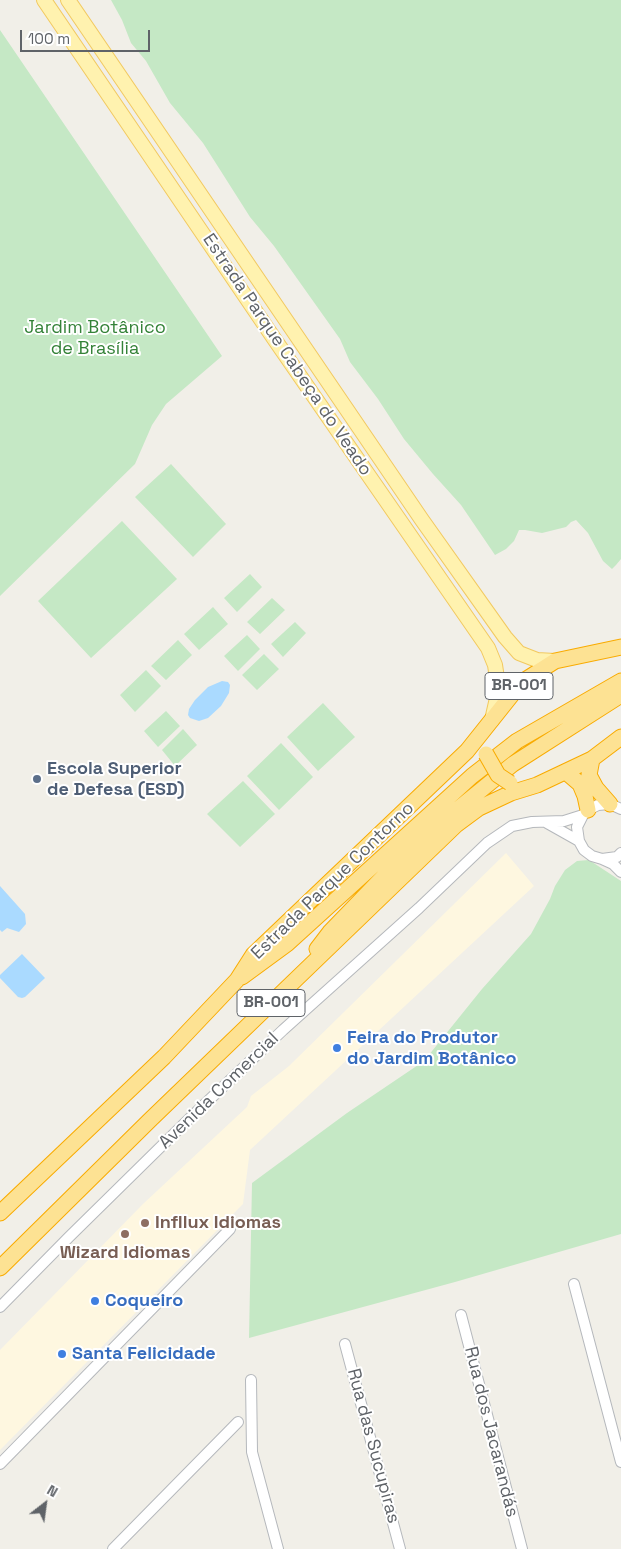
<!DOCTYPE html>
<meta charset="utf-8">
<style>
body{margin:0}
#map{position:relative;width:621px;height:1549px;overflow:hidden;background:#f1efe8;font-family:"Space Grotesk",sans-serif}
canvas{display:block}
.north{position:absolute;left:20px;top:1479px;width:50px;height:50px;-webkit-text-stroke:4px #fff;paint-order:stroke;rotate:30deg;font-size:14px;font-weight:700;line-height:20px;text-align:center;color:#5f6368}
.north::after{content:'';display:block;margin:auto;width:18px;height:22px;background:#5f6368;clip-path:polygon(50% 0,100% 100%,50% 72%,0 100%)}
.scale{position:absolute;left:20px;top:30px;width:130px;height:22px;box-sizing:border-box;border:2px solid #5f6368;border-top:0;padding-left:6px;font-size:15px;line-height:18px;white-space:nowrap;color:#5f6368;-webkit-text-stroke:4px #fff;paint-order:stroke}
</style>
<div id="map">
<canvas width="621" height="1549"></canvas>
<div class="north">N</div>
<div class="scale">100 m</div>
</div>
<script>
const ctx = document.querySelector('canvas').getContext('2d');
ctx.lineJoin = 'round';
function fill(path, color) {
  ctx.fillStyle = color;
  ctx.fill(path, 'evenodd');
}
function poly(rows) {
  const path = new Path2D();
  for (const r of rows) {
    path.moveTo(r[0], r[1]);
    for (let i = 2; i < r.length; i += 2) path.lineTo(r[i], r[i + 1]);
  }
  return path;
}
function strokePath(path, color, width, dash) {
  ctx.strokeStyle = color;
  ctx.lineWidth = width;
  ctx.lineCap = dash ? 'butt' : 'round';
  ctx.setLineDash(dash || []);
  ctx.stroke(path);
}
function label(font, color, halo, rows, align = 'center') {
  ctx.font = font + ' "Space Grotesk",sans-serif';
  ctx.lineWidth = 4;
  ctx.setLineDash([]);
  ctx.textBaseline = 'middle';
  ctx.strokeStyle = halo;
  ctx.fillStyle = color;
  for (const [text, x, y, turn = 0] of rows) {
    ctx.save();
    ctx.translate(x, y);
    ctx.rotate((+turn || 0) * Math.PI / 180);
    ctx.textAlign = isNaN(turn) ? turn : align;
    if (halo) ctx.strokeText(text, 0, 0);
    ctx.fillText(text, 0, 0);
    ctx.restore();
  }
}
fill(poly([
 [506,853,534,886,250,1150,243,1204,0,1450,0,1350,143,1204,247,1107,251,1096,289,1066]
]), '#fef7e0');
fill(poly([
 [111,0,621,0,621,559,616,565,612,569,603,561,588,533,576,520,571,522,566,527,542,533,525,530,519,530,514,541,506,549,495,555,461,505,433,474,404,439,378,399,350,362,340,339,274,246,250,217,203,143,170,103,146,61,131,43,122,20],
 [0,30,222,356,166,404,152,425,135,464,0,596],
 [171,464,226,524,193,557,135,497],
 [122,521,177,579,91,658,38,601],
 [250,574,262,587,237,612,224,598],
 [272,598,285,610,260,634,247,622],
 [213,607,228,624,199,650,184,634],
 [295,622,306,633,283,657,271,644],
 [247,635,260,649,238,671,224,656],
 [178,640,192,655,166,680,151,666],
 [264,654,279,669,257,690,242,675],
 [146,670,161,686,135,712,120,695],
 [323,703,355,737,318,771,287,737],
 [166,711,180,726,158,747,144,731],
 [183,729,197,745,175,766,162,750],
 [281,743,313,777,279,810,247,776],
 [243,781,275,814,240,847,207,814],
 [589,860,621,881,621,1234,455,1282,249,1338,252,1183,347,1113,424,1061,482,989,531,934,550,899,555,886,565,870,577,861]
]), '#c5e8c5');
fill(poly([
 [222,681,228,682,230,685,229,693,221,706,208,718,199,721,190,718,188,715,189,709,195,700,208,687],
 [0,886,25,914,26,924,19,932,7,928,2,932,0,930],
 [22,954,45,978,25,997,22,998,18,997,0,978,0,975]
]), '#aadaff');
const minor = poly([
 [621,809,610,804,598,805,588,810,583,815,577,827,579,841,584,850,592,856,602,859,617,857,621,853],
 [547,823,579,841],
 [602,859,613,864,621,872],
 [574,1284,621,1462],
 [0,1307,69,1237,190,1118,283,1030,419,908,487,843,512,826,532,822,564,821,583,815],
 [461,1315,522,1549],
 [345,1344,400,1549],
 [251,1380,252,1452,278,1549],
 [0,1464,230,1229],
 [113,1549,238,1422]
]);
const major = poly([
 [44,0,275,340,488,648,495,665,498,685,497,698,492,720],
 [68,0,422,520,505,637,519,653,537,660,555,661]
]);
const highway = poly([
 [592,759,589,775,596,788,610,804],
 [566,772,580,784,585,796,588,810],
 [317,949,330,932,416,843,513,764,621,695],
 [242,977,287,944,472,776,517,741,621,681],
 [0,1213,164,1057,237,980,253,955,467,751,522,682,555,661,621,647],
 [0,1268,151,1119,456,825,479,808,511,793,537,785,592,759,621,737]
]);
strokePath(minor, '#b5b8bc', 12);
strokePath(major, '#f2c960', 16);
strokePath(highway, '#f9ab00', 17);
strokePath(minor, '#fff', 10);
strokePath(major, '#fff2af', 14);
strokePath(highway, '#fde293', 15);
const highwayBridge = poly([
 [486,754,498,775,510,783]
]);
strokePath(highwayBridge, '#f9ab00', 17, []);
strokePath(highwayBridge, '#fde293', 15);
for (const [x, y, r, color] of [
 [37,779,5,"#5c6f8a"],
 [337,1048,5,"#3f7fe0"],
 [145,1223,5,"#8d6e63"],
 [125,1234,5,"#8d6e63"],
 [95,1301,5,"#3f7fe0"],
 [62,1354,5,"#3f7fe0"]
]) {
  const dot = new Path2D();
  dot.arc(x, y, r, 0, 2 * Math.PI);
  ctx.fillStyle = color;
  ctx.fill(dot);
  strokePath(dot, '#fff', 2);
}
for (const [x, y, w] of [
 [519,686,68],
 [271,1003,68]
]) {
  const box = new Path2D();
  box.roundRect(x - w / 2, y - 13.5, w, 27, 4);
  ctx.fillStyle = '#fff';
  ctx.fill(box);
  strokePath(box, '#5f6368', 1);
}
label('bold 16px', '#5f6368', null, [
 ["BR-001",519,686],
 ["BR-001",271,1003]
]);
label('18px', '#348238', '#fff', [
 ["Jardim Botânico",95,328],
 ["de Brasília",95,349]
]);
label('18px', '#5f6368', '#fff', [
 ["Estrada Parque Cabeça do Veado",287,355,56],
 ["Estrada Parque Contorno",333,881,-44],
 ["Avenida Comercial",219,1091,-44],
 ["Rua dos Jacarandás",491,1432,76],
 ["Rua das Sucupiras",373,1446,75]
]);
label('bold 18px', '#4e5e75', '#fff', [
 ["Escola Superior",47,769],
 ["de Defesa (ESD)",47,790]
], 'left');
label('bold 18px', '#366cbe', '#fff', [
 ["Feira do Produtor",347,1038],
 ["do Jardim Botânico",347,1059],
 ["Coqueiro",105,1301],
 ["Santa Felicidade",72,1354]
], 'left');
label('bold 18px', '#785e54', '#fff', [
 ["Infllux Idiomas",155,1223],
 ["Wizard Idiomas",125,1253,"center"]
], 'left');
</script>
